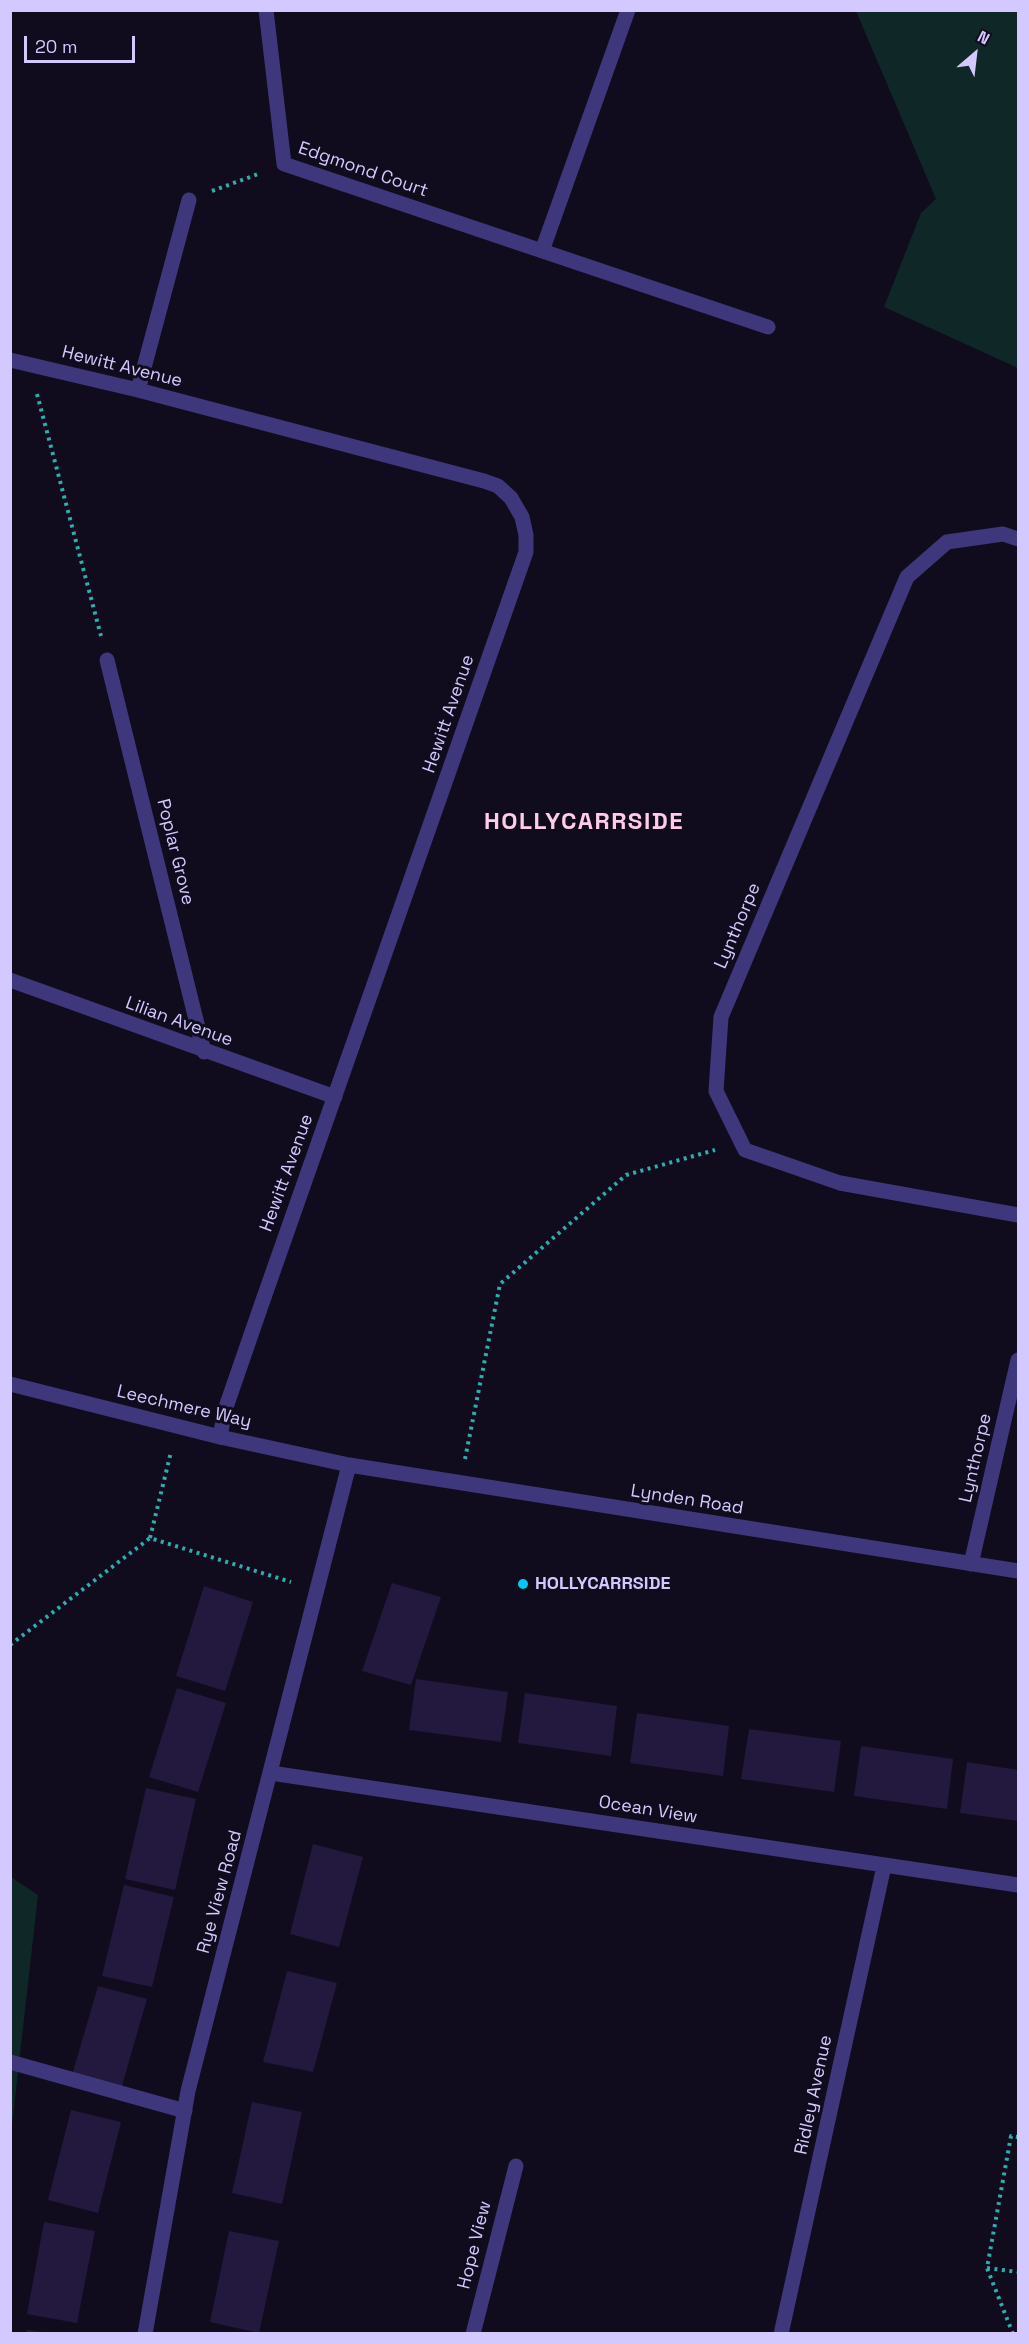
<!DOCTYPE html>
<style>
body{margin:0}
#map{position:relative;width:1029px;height:2344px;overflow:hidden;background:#100c1e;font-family:"Space Grotesk",sans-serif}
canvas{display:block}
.frame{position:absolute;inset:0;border:12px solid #d3c9ff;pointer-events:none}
.north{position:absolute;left:945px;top:24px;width:60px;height:60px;-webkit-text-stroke:4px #100c1e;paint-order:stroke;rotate:28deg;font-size:16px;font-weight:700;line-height:24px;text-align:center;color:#d3c9ff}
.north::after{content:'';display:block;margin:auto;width:21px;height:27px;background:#d3c9ff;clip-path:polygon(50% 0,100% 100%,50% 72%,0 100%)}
.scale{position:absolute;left:24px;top:36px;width:111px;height:27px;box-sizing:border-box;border:3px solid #d3c9ff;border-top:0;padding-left:8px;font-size:18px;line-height:21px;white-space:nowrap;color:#d3c9ff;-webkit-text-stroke:4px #100c1e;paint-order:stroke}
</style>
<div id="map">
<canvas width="1029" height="2344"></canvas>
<div class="frame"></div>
<div class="north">N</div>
<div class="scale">20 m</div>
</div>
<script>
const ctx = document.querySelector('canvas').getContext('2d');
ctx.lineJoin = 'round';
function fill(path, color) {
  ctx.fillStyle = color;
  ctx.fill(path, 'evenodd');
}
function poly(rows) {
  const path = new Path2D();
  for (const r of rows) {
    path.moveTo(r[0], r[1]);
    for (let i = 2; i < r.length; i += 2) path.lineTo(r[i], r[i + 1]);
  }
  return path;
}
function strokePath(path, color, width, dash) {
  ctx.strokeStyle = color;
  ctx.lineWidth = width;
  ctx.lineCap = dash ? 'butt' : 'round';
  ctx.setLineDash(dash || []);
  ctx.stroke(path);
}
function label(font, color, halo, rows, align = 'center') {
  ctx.font = font + ' "Space Grotesk",sans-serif';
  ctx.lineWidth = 6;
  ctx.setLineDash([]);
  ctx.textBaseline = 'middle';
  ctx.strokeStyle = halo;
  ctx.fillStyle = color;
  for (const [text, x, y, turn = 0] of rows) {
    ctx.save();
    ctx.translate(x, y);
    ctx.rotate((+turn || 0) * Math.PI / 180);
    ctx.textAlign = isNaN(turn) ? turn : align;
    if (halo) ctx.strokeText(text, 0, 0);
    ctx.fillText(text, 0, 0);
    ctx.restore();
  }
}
fill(poly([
 [856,11,1018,11,1018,368,884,307,921,213,936,199],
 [11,1877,38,1895,11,2134]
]), '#0f2727');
fill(poly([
 [392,1583,441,1597,411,1685,362,1671],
 [204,1586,253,1602,225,1691,176,1676],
 [416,1679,508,1692,501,1742,409,1730],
 [177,1688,226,1703,198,1792,149,1777],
 [525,1693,617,1706,611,1756,518,1743],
 [637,1713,729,1726,723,1776,630,1763],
 [749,1729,841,1741,834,1792,741,1779],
 [861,1746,953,1759,947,1809,854,1796],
 [967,1762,1018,1770,1018,1821,960,1813],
 [146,1788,196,1799,175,1890,125,1879],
 [313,1844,363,1857,339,1947,290,1934],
 [124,1885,174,1897,152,1987,102,1976],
 [287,1971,337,1983,313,2072,263,2062],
 [98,1986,147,1999,121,2089,72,2075],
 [252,2102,302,2112,282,2204,232,2193],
 [71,2110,121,2122,98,2213,48,2200],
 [44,2222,95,2231,77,2323,27,2314],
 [229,2231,279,2241,259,2333,210,2322],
 [27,2330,42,2332,42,2334,27,2334]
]), '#23183e');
strokePath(poly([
 [212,191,261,173],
 [37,394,101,636],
 [465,1459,500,1284,626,1175,715,1150],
 [150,1538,171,1452],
 [10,1645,150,1538,291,1582],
 [987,2268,1018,2272],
 [1013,2334,987,2268,1011,2136,1018,2137]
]), '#2eadae', 4, [3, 4.5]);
strokePath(poly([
 [10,2062,185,2111]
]), '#3f377c', 15);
strokePath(poly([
 [266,10,284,164,768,327],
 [542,251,628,10],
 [10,360,138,390,484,481,498,486,511,498,522,517,526,535,526,552,262,1303,225,1410,220,1437],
 [138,390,189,200],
 [1018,539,1003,534,947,542,907,577,721,1017,716,1091,745,1150,840,1183,1018,1215],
 [107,660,204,1052],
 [10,980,335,1097],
 [971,1564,1018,1360],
 [271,1773,1018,1885],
 [473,2334,516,2166],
 [781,2334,884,1866]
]), '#3f377c', 15);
strokePath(poly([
 [10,1384,220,1437,349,1465,1018,1571],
 [145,2334,188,2091,349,1465]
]), '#3f377c', 15);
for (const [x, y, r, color] of [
 [523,1584,6,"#02c9f1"]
]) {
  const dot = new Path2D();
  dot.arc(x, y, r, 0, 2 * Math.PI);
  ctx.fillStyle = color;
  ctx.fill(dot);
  strokePath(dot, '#100c1e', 2);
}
label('18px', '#d3c9ff', '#100c1e', [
 ["Edgmond Court",363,170,19],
 ["Hewitt Avenue",122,367,14],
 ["Hewitt Avenue",449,714,-71],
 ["Poplar Grove",175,852,76],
 ["Lynthorpe",738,926,-67],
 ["Lilian Avenue",179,1022,20],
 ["Hewitt Avenue",287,1173,-70],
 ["Leechmere Way",184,1407,13],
 ["Lynthorpe",976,1458,-77],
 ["Lynden Road",687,1500,9],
 ["Ocean View",648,1810,9],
 ["Rye View Road",220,1892,-75],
 ["Ridley Avenue",814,2095,-78],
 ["Hope View",475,2245,-76]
]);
label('bold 18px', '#d3c9ff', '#100c1e', [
 ["HOLLYCARRSIDE",535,1584]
], 'left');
ctx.letterSpacing = '1.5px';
label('bold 24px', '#ffcbe8', '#100c1e', [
 ["HOLLYCARRSIDE",584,822]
]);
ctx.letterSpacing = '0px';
</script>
